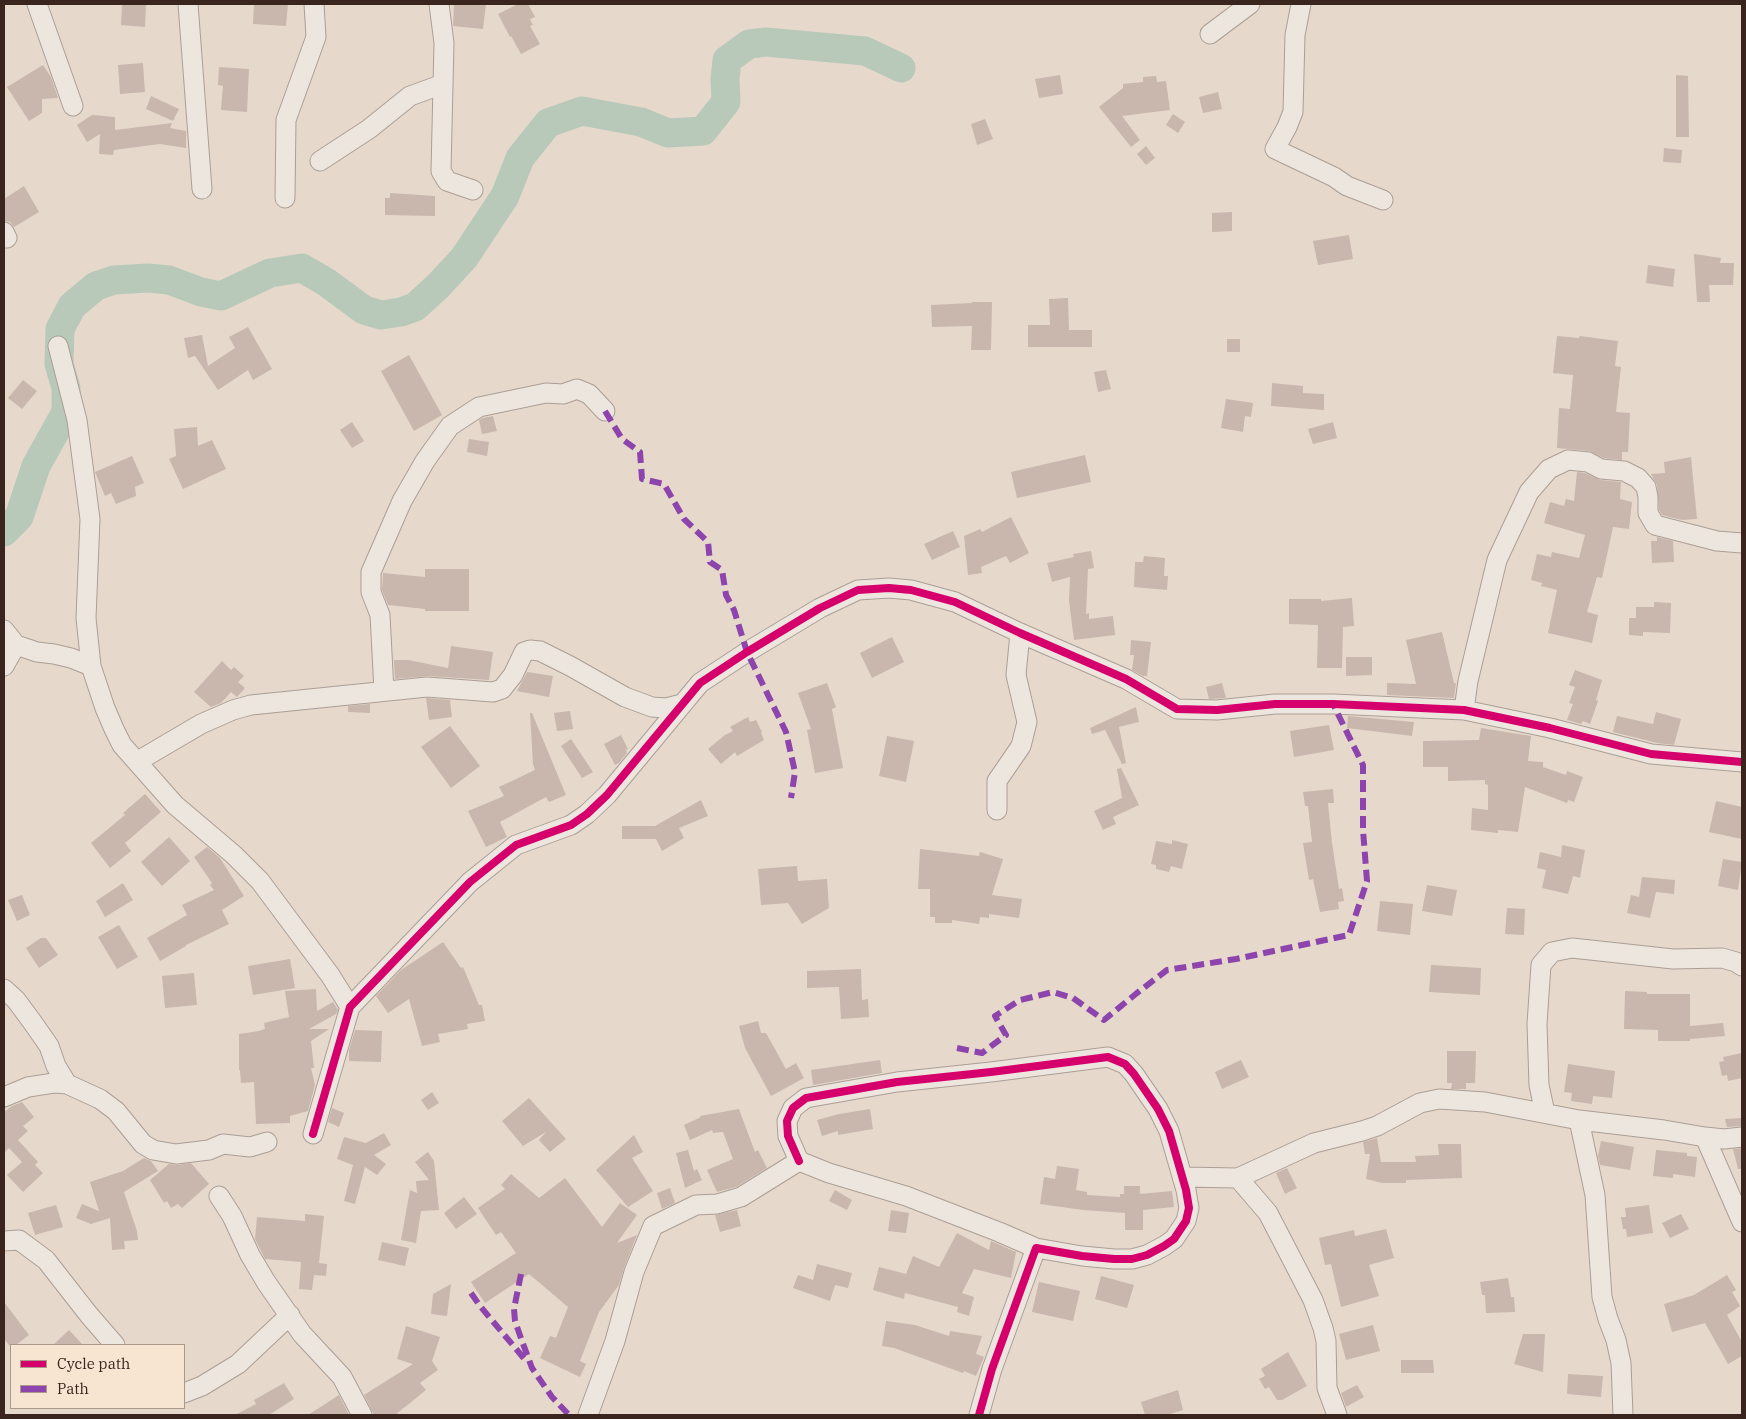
<!DOCTYPE html>
<style>
body{margin:0}
#map{position:relative;width:1746px;height:1419px;overflow:hidden;background:#e6d9cc;font-family:"IBM Plex Serif",serif}
canvas{display:block}
.frame{position:absolute;inset:0;border:5px solid #39251d;pointer-events:none}
.legend{position:absolute;left:10px;top:1344px;width:175px;height:65px;box-sizing:border-box;background:#f7e5d2;border:1px solid #ab988a;margin:0;padding:6px 9px;list-style:none;font-size:15px;color:#39251d}
.legend li{display:flex;align-items:center;gap:10px;height:25px}
.legend b{width:25px;border:1px solid #ab988a}
</style>
<div id="map">
<canvas width="1746" height="1419"></canvas>
<div class="frame"></div>
<ul class="legend">
<li><b style="height:6px;background:#d6006c"></b>Cycle path</li>
<li><b style="height:6px;background:#8e44ad"></b>Path</li>
</ul>
</div>
<script>
const ctx = document.querySelector('canvas').getContext('2d');
ctx.lineJoin = 'round';
function poly(rows) {
  const path = new Path2D();
  for (const r of rows) {
    path.moveTo(r[0], r[1]);
    for (let i = 2; i < r.length; i += 2) path.lineTo(r[i], r[i + 1]);
  }
  return path;
}
function strokePath(path, color, width, dash) {
  ctx.strokeStyle = color;
  ctx.lineWidth = width;
  ctx.lineCap = dash ? 'butt' : 'round';
  ctx.setLineDash(dash || []);
  ctx.stroke(path);
}
function fill(path, color) {
  ctx.fillStyle = color;
  ctx.fill(path, 'evenodd');
}
strokePath(poly([
 [4,532,19,517,36,466,66,412,66,388,59,364,60,329,72,306,96,286,114,280,148,278,169,280,201,292,221,296,270,273,302,268,326,282,364,310,381,315,401,312,415,307,438,286,464,258,505,196,520,158,548,123,582,111,641,122,668,133,703,131,726,102,725,79,727,60,749,44,766,42,865,51,901,68]
]), '#b8c9ba', 29);
fill(poly([
 [122,4,146,4,145,27,121,25],
 [254,4,288,4,286,26,253,24],
 [454,4,486,4,483,29,453,26],
 [518,4,528,4,535,17,530,19,533,25,530,26,540,44,521,54,511,36,510,37,498,14],
 [143,63,145,92,120,94,118,65],
 [43,65,51,77,58,98,42,99,42,113,29,121,7,87],
 [219,67,249,69,247,112,221,110,223,86,218,85],
 [1060,75,1063,94,1039,98,1035,79],
 [1676,75,1688,76,1689,137,1676,137],
 [1156,76,1157,82,1166,81,1170,110,1122,116,1140,140,1131,147,1099,107,1123,88,1123,84,1143,82,1143,77],
 [1218,92,1222,109,1203,113,1199,97],
 [151,96,179,109,173,121,146,109],
 [1173,114,1185,122,1178,133,1166,125],
 [92,115,115,117,115,130,172,123,170,128,186,131,186,148,160,144,114,150,113,155,99,154,100,134,87,142,77,125],
 [985,119,993,139,977,145,971,124],
 [1146,146,1155,158,1146,165,1137,154],
 [1664,148,1682,150,1681,163,1663,162],
 [24,186,39,212,14,227,10,222,4,221,4,199],
 [390,193,435,196,435,216,385,215,385,198,390,198],
 [1232,212,1232,231,1212,232,1212,213],
 [1349,235,1353,259,1318,265,1313,241],
 [1694,254,1721,258,1720,263,1734,263,1733,285,1709,285,1710,302,1697,302],
 [1648,265,1675,269,1673,287,1646,283],
 [1068,298,1069,330,1092,330,1092,347,1028,347,1028,325,1050,325,1049,299],
 [972,302,992,302,991,350,971,350,972,326,932,327,931,305,972,303],
 [248,327,272,369,253,380,248,370,218,390,195,356,188,358,184,338,202,335,208,366,235,348,229,337],
 [1557,336,1579,338,1580,336,1618,341,1615,366,1621,367,1616,412,1630,413,1628,452,1622,452,1622,460,1604,458,1589,451,1557,448,1559,408,1570,409,1573,375,1553,373],
 [1227,339,1240,339,1240,352,1227,352],
 [409,355,442,415,414,431,381,371],
 [1106,370,1111,389,1098,392,1094,372],
 [23,380,37,391,22,409,8,398],
 [1272,383,1303,386,1303,393,1324,394,1324,410,1271,406],
 [1226,399,1253,403,1251,417,1245,416,1243,432,1221,428],
 [493,416,497,431,482,434,479,420,483,418],
 [352,422,364,441,352,448,340,430],
 [1333,422,1337,438,1313,444,1308,429],
 [197,427,198,446,212,440,226,469,183,489,169,459,176,456,174,429],
 [469,439,489,442,487,456,467,452],
 [1085,455,1091,482,1017,498,1011,472],
 [132,456,144,483,135,487,136,496,116,504,111,493,105,496,95,472],
 [1691,457,1697,519,1682,520,1662,515,1659,510,1657,485,1651,474,1665,473,1664,462],
 [1577,472,1585,473,1600,480,1621,482,1620,499,1632,502,1629,529,1613,527,1602,578,1597,577,1587,612,1598,615,1592,643,1548,633,1557,590,1541,586,1542,583,1531,580,1537,554,1551,557,1552,552,1579,558,1585,535,1544,523,1550,502,1564,506,1566,499,1574,501],
 [1011,517,1029,553,1010,563,1006,556,981,567,982,573,968,575,964,536,980,529,982,532],
 [953,531,960,547,932,560,924,544],
 [1657,537,1673,541,1674,562,1652,563,1651,541,1657,541],
 [1091,551,1094,568,1088,569,1086,614,1089,613,1089,619,1113,616,1115,635,1074,640,1069,601,1070,577,1052,582,1047,563,1074,557,1073,554],
 [1144,556,1165,558,1164,576,1168,576,1167,590,1134,587,1135,562,1143,562],
 [425,569,469,569,469,611,425,611,425,609,388,605,382,590,383,573,425,577],
 [1352,598,1354,626,1343,627,1342,668,1317,668,1318,625,1289,624,1289,599,1321,599,1321,601],
 [1654,602,1671,603,1670,633,1643,632,1643,636,1629,635,1629,618,1636,618,1636,607,1654,607],
 [1442,632,1454,683,1456,683,1454,698,1387,695,1387,683,1416,684,1406,640],
 [892,637,904,662,872,678,860,653],
 [1131,640,1151,642,1147,676,1143,676,1132,670,1134,655,1130,655],
 [451,646,493,652,489,680,428,676,395,679,394,660,408,660,448,668],
 [1346,657,1372,657,1372,675,1346,676],
 [222,661,231,670,234,667,244,676,238,682,245,688,237,697,231,692,221,703,211,707,194,692],
 [1575,670,1602,680,1596,700,1598,701,1590,724,1583,721,1581,724,1567,720,1573,704,1569,703,1575,687,1569,685],
 [527,672,553,676,549,697,517,691],
 [827,683,836,707,832,709,843,768,815,773,807,730,811,729,798,693],
 [1222,683,1226,698,1209,699,1206,687],
 [426,698,450,700,452,717,429,720],
 [370,704,370,713,348,712,348,706],
 [1136,707,1139,722,1119,727,1126,763,1122,764,1105,730,1092,734,1090,728],
 [570,711,573,729,557,731,554,713],
 [1656,712,1681,719,1674,745,1657,743,1613,732,1617,716,1653,724],
 [530,713,532,713,566,795,549,802,546,797,500,822,507,837,486,847,468,811,504,796,499,787,535,770,533,764],
 [1348,716,1414,722,1412,736,1347,728],
 [748,717,750,722,756,720,762,732,761,733,764,740,737,756,735,752,721,764,708,749,725,735,733,731,730,727],
 [1329,725,1334,750,1294,757,1290,731],
 [450,726,480,766,451,788,421,747],
 [1481,728,1531,736,1528,761,1543,762,1543,767,1566,775,1567,771,1583,777,1574,802,1568,800,1567,803,1525,787,1518,832,1498,830,1498,833,1471,830,1472,808,1488,810,1488,785,1485,784,1485,780,1448,781,1448,767,1423,767,1423,741,1479,740],
 [621,735,628,749,626,750,627,753,619,763,615,765,604,744],
 [887,736,914,741,906,782,879,776],
 [571,739,593,772,582,778,561,746],
 [1121,768,1139,805,1113,817,1116,824,1103,830,1094,811,1122,798,1117,769],
 [1333,789,1334,803,1328,803,1332,843,1339,889,1342,888,1344,901,1338,902,1339,909,1320,912,1313,879,1309,880,1303,843,1312,842,1308,806,1305,806,1303,792],
 [145,794,161,812,125,843,131,851,110,868,91,843,125,815,123,813],
 [701,800,708,816,679,828,684,838,662,851,656,839,622,839,622,826,655,826],
 [1716,801,1742,807,1742,839,1709,832],
 [169,837,190,861,162,886,141,862],
 [1172,840,1188,844,1182,869,1171,866,1169,872,1156,869,1156,865,1151,864,1156,841,1172,844],
 [1562,845,1585,850,1580,878,1573,876,1568,894,1542,888,1546,870,1537,868,1540,852,1561,857],
 [207,847,220,858,244,896,222,910,229,924,186,945,186,946,160,961,147,938,187,915,182,905,214,890,210,885,212,883,194,857],
 [920,849,979,856,980,852,1003,859,992,895,1022,899,1019,918,989,914,989,918,980,917,979,924,952,920,952,923,935,923,935,917,930,917,930,889,918,889],
 [1723,859,1742,862,1738,890,1718,886],
 [797,866,798,881,827,879,829,908,802,924,788,903,761,905,758,869],
 [1642,877,1675,880,1674,894,1656,892,1650,918,1627,913,1631,895,1639,897],
 [123,883,133,900,105,917,96,901],
 [1427,885,1457,890,1452,916,1422,911],
 [22,895,30,915,17,921,8,900],
 [1380,901,1413,904,1410,935,1377,931],
 [1507,908,1525,909,1524,935,1505,934],
 [119,925,138,957,117,969,98,937],
 [41,938,46,938,58,955,39,968,26,948],
 [443,942,461,968,463,967,479,1005,482,1005,485,1021,467,1024,468,1029,438,1034,440,1042,422,1046,409,999,388,1013,376,996,401,970],
 [290,959,295,988,253,995,248,966],
 [1431,965,1481,968,1480,995,1429,992],
 [861,969,862,1000,868,999,869,1017,841,1019,839,987,807,988,807,971],
 [194,973,197,1005,165,1008,162,976],
 [316,989,317,1011,333,1002,338,1010,336,1014,309,1029,329,1029,311,1041,314,1068,311,1068,315,1085,308,1111,290,1116,290,1123,256,1124,254,1082,241,1083,240,1070,239,1070,239,1034,259,1031,265,1029,264,1023,289,1017,285,991],
 [1625,991,1647,992,1647,994,1690,994,1690,1026,1723,1023,1725,1036,1690,1039,1690,1041,1658,1041,1658,1030,1624,1029],
 [758,1021,761,1033,766,1033,786,1069,796,1063,804,1078,771,1096,745,1048,739,1026],
 [355,1030,382,1031,381,1062,349,1061,349,1050],
 [1447,1051,1476,1051,1475,1083,1466,1083,1466,1089,1451,1089,1452,1083,1447,1083],
 [1742,1053,1742,1078,1728,1081,1727,1075,1722,1076,1719,1062,1724,1061,1723,1057],
 [880,1060,882,1073,813,1085,811,1070],
 [1241,1060,1249,1077,1222,1089,1215,1072],
 [1568,1064,1615,1071,1612,1098,1593,1096,1592,1104,1571,1101,1572,1093,1564,1092],
 [432,1092,439,1103,428,1110,421,1100],
 [529,1098,566,1139,550,1152,539,1140,546,1132,523,1146,502,1121],
 [22,1102,34,1117,23,1126,28,1131,18,1140,38,1162,35,1165,43,1173,23,1192,7,1175,22,1162,9,1148,4,1153,4,1112,12,1106],
 [332,1108,344,1113,339,1127,328,1122],
 [739,1109,755,1152,758,1150,767,1168,736,1187,717,1192,707,1170,733,1159,723,1132,713,1133,712,1130,690,1140,684,1125,701,1117,700,1116],
 [870,1109,873,1129,838,1135,838,1131,822,1136,817,1120,839,1114],
 [1742,1118,1742,1126,1727,1127,1725,1119],
 [384,1133,391,1145,374,1155,386,1164,377,1175,365,1167,355,1204,344,1201,353,1165,337,1159,344,1137,366,1143],
 [634,1135,643,1152,632,1158,653,1191,628,1207,596,1170],
 [1377,1138,1381,1162,1416,1162,1415,1156,1439,1155,1438,1144,1461,1144,1462,1178,1406,1180,1406,1183,1382,1183,1366,1179,1370,1154,1365,1154,1363,1142],
 [1601,1141,1634,1147,1630,1170,1600,1165,1598,1156],
 [1742,1148,1742,1169,1738,1169,1733,1149],
 [688,1150,694,1171,697,1169,702,1180,685,1188,676,1153],
 [1656,1150,1687,1153,1687,1156,1697,1157,1695,1177,1673,1174,1673,1178,1653,1176],
 [428,1152,434,1161,439,1210,421,1211,416,1243,401,1240,410,1190,417,1193,416,1181,429,1180,415,1162],
 [144,1158,151,1161,158,1171,124,1192,137,1231,138,1240,124,1241,125,1249,112,1250,110,1218,91,1224,76,1218,82,1204,99,1211,90,1182,123,1171],
 [191,1163,209,1184,182,1208,178,1204,171,1208,167,1201,164,1203,150,1180,169,1164,177,1165],
 [1057,1166,1079,1169,1076,1190,1087,1192,1087,1195,1120,1197,1120,1194,1124,1194,1124,1186,1140,1186,1140,1194,1172,1191,1174,1207,1143,1210,1143,1230,1125,1230,1125,1213,1083,1210,1040,1204,1044,1177,1055,1179],
 [1287,1168,1297,1188,1285,1194,1276,1173],
 [511,1174,539,1198,565,1178,602,1227,620,1203,637,1215,617,1243,637,1235,624,1268,619,1285,599,1312,580,1361,586,1364,580,1377,540,1358,550,1336,556,1338,568,1307,529,1274,485,1303,471,1282,516,1253,501,1232,496,1235,478,1208,505,1189,501,1185],
 [670,1188,675,1203,662,1209,657,1193],
 [835,1190,852,1200,847,1210,829,1201],
 [464,1197,477,1214,456,1229,444,1213],
 [56,1205,63,1227,35,1235,28,1213],
 [1649,1205,1653,1233,1627,1237,1626,1229,1623,1229,1621,1217,1626,1217,1625,1208],
 [737,1210,741,1226,720,1232,715,1215],
 [891,1210,909,1213,906,1233,888,1231],
 [305,1214,324,1216,319,1263,327,1264,326,1276,314,1275,312,1290,299,1289,301,1262,265,1259,255,1239,257,1217,305,1221],
 [1681,1214,1689,1229,1670,1238,1662,1223],
 [1386,1229,1394,1258,1369,1265,1379,1296,1341,1307,1331,1264,1325,1265,1319,1238,1354,1230,1355,1236],
 [957,1233,989,1250,991,1241,1016,1252,1011,1278,974,1269,962,1293,974,1297,969,1316,957,1312,958,1307,905,1293,904,1299,873,1290,879,1267,906,1274,913,1256,939,1267],
 [382,1242,409,1248,405,1266,378,1260],
 [817,1264,852,1273,848,1288,835,1285,830,1301,793,1288,798,1275,813,1280],
 [1727,1275,1736,1290,1732,1292,1740,1306,1727,1315,1742,1342,1742,1356,1728,1364,1705,1323,1672,1332,1664,1304,1694,1295],
 [1101,1276,1134,1285,1127,1308,1095,1299],
 [1508,1278,1511,1297,1514,1297,1515,1312,1486,1313,1485,1295,1482,1295,1480,1282],
 [1039,1282,1080,1291,1073,1321,1032,1312],
 [451,1284,447,1316,431,1314,433,1294],
 [4,1302,29,1335,16,1345,9,1345,4,1339],
 [886,1321,915,1325,949,1336,950,1331,982,1336,976,1354,984,1357,976,1376,964,1371,963,1373,894,1348,882,1346],
 [1373,1325,1380,1351,1346,1360,1339,1334],
 [406,1326,440,1337,432,1361,438,1370,420,1383,426,1390,395,1415,374,1415,364,1395,413,1364,397,1359],
 [69,1330,83,1345,53,1345],
 [1523,1334,1545,1334,1543,1372,1514,1364],
 [1288,1352,1307,1386,1282,1400,1277,1400,1269,1387,1265,1389,1259,1379,1265,1376,1261,1369],
 [1401,1360,1433,1360,1434,1373,1401,1373],
 [1568,1374,1603,1376,1601,1397,1567,1394],
 [284,1383,294,1399,269,1415,235,1415,256,1404,254,1400],
 [1357,1385,1364,1397,1346,1407,1341,1393],
 [1178,1390,1183,1410,1167,1415,1145,1415,1141,1402],
 [339,1395,349,1415,308,1415]
]), '#c9b6ad');
const minor = poly([
 [37,4,73,106],
 [188,4,202,189],
 [439,4,444,43,441,171,447,181,473,190],
 [1301,4,1295,35,1293,112,1287,127,1275,149,1334,177,1347,186,1383,200],
 [1210,34,1250,4],
 [320,161,369,129,410,96,443,84],
 [285,198,286,120,316,37,314,4],
 [4,232,7,238],
 [58,346,77,420,90,519,86,618,91,666,105,708,114,729,122,745,175,805,234,855,260,881,330,975,350,1007],
 [4,630,16,645,37,652,54,654,71,658,91,666],
 [4,666,16,645],
 [384,691,380,615,371,592,371,572,402,501,425,461,450,426,479,407,546,393,563,394,577,389,589,394,605,411],
 [1464,710,1468,681,1497,560,1529,492,1549,469,1568,460,1588,462,1601,469,1624,471,1638,478,1646,487,1648,497,1648,513,1655,525,1717,541,1742,543],
 [138,761,201,724,233,710,251,705,427,687,493,692,502,689,513,675,524,652,530,650,540,651,570,666,625,697,652,707,666,708,682,704],
 [997,810,997,781,1021,746,1027,722,1016,675,1020,633],
 [4,989,16,1000,33,1023,49,1046,56,1066,67,1084],
 [4,1097,28,1087,54,1083,67,1084,100,1099,116,1111,143,1144,153,1150,176,1154,209,1150,223,1144,250,1147,267,1142],
 [1545,1113,1539,1085,1537,1024,1541,965,1552,952,1572,948,1673,959,1722,958,1736,962,1742,966],
 [1579,1120,1595,1195,1602,1297,1608,1319,1616,1340,1621,1363,1623,1415],
 [313,1134,350,1007,470,882,516,845,571,825,587,814,607,795,700,683,747,652,820,608,858,590,889,588,911,590,955,602,1020,633,1126,679,1177,709,1217,710,1275,704,1333,704,1464,710,1550,728,1651,754,1742,762],
 [1705,1137,1724,1139,1742,1137],
 [799,1161,788,1136,787,1121,793,1108,806,1098,897,1082,991,1072,1108,1057,1125,1064,1134,1074,1158,1109,1169,1131,1186,1190,1189,1208,1186,1221,1174,1239,1164,1246,1147,1255,1132,1259,1114,1259,1082,1256,1036,1248,992,1369,979,1415],
 [1182,1177,1238,1178,1268,1213,1313,1300,1323,1328,1326,1341,1327,1388,1337,1415],
 [1238,1178,1314,1143,1362,1131,1377,1126,1420,1103,1439,1099,1485,1102,1579,1120,1664,1130,1705,1137,1742,1222],
 [219,1196,232,1216,250,1255,266,1282,302,1334,342,1377,362,1415],
 [4,1241,19,1240,46,1260,89,1315,115,1345],
 [184,1393,202,1386,238,1364,290,1315],
 [588,1415,615,1341,634,1272,653,1226,696,1205,717,1204,741,1197,799,1161,829,1173,906,1196,999,1232,1036,1248]
]);
strokePath(minor, '#ab9e95', 21);
strokePath(minor, '#ede6de', 19);
strokePath(poly([
 [605,411,622,439,640,452,642,479,664,484,684,519,708,542,710,562,722,570,726,595,734,610,747,652,786,732,795,772,791,798],
 [957,1048,982,1053,1006,1035,995,1016,1020,1000,1053,992,1073,998,1104,1020,1137,993,1167,970,1236,959,1349,935,1367,881,1363,830,1363,765,1333,704],
 [521,1274,514,1309,515,1321,522,1341,532,1368,552,1397,569,1415],
 [471,1293,480,1306,527,1362]
]), '#8e44ad', 6, [12, 6]);
strokePath(poly([
 [313,1134,350,1007,470,882,516,845,571,825,587,814,607,795,700,683,747,652,820,608,858,590,889,588,911,590,955,602,1020,633,1126,679,1177,709,1217,710,1275,704,1333,704,1464,710,1550,728,1651,754,1742,762],
 [799,1161,788,1136,787,1121,793,1108,806,1098,897,1082,991,1072,1108,1057,1125,1064,1134,1074,1158,1109,1169,1131,1186,1190,1189,1208,1186,1221,1174,1239,1164,1246,1147,1255,1132,1259,1114,1259,1082,1256,1036,1248,992,1369,979,1415]
]), '#d6006c', 8);
</script>
